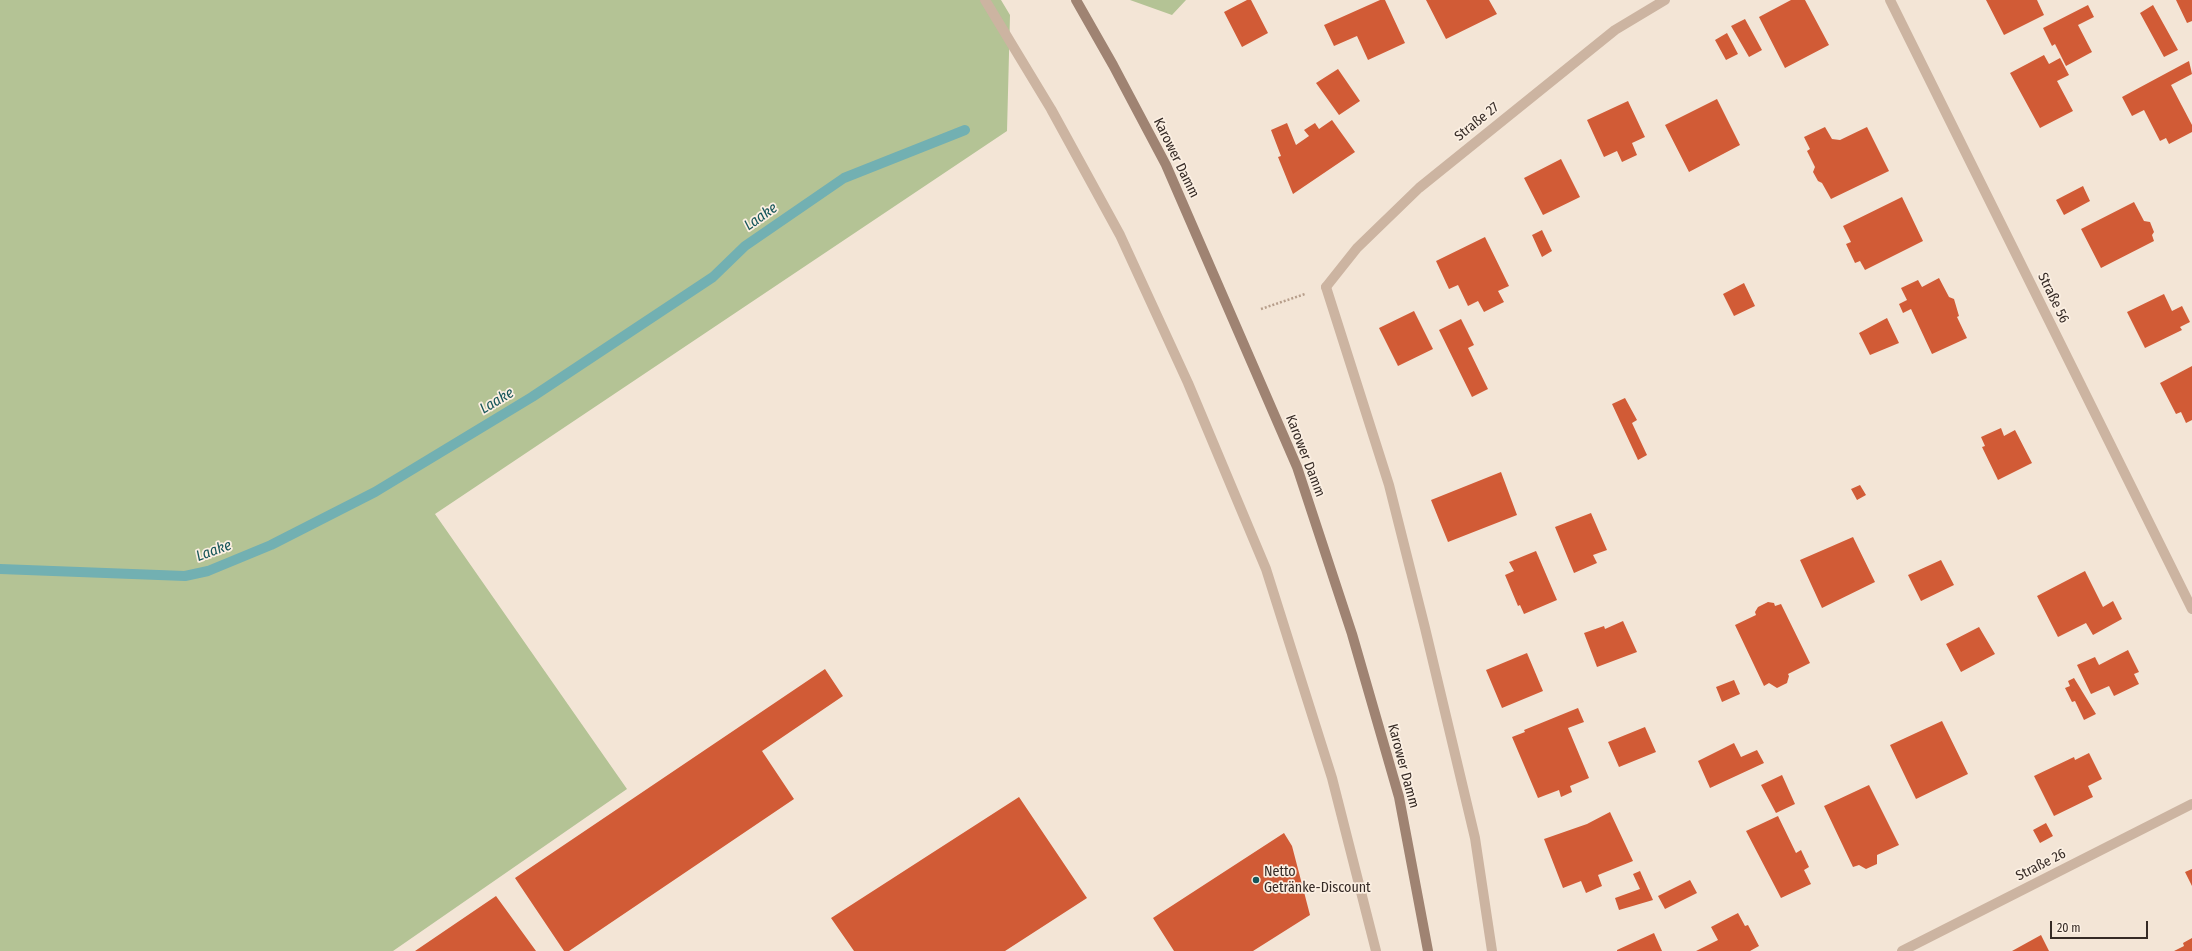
<!DOCTYPE html>
<meta charset="utf-8">
<style>
body{margin:0}
#map{position:relative;width:2192px;height:951px;overflow:hidden;background:#f3e5d6;font-family:"Fira Sans Condensed",sans-serif}
canvas{display:block}
.scale{position:absolute;left:2050px;top:921px;width:98px;height:18px;box-sizing:border-box;border:2px solid #352a25;border-top:0;padding-left:5px;font-size:12px;line-height:14px;white-space:nowrap;color:#352a25;-webkit-text-stroke:3px #fbefe2;paint-order:stroke}
</style>
<div id="map">
<canvas width="2192" height="951"></canvas>
<div class="scale">20 m</div>
</div>
<script>
const ctx = document.querySelector('canvas').getContext('2d');
ctx.lineJoin = 'round';
function fill(path, color) {
  ctx.fillStyle = color;
  ctx.fill(path, 'evenodd');
}
function poly(rows) {
  const path = new Path2D();
  for (const r of rows) {
    path.moveTo(r[0], r[1]);
    for (let i = 2; i < r.length; i += 2) path.lineTo(r[i], r[i + 1]);
  }
  return path;
}
function strokePath(path, color, width, dash) {
  ctx.strokeStyle = color;
  ctx.lineWidth = width;
  ctx.lineCap = dash ? 'butt' : 'round';
  ctx.setLineDash(dash || []);
  ctx.stroke(path);
}
function label(font, color, halo, rows, align = 'center') {
  ctx.font = font + ' "Fira Sans Condensed",sans-serif';
  ctx.lineWidth = 3.5;
  ctx.setLineDash([]);
  ctx.textBaseline = 'middle';
  ctx.strokeStyle = halo;
  ctx.fillStyle = color;
  for (const [text, x, y, turn = 0] of rows) {
    ctx.save();
    ctx.translate(x, y);
    ctx.rotate((+turn || 0) * Math.PI / 180);
    ctx.textAlign = isNaN(turn) ? turn : align;
    if (halo) ctx.strokeText(text, 0, 0);
    ctx.fillText(text, 0, 0);
    ctx.restore();
  }
}
fill(poly([
 [0,0,1001,0,1010,15,1007,131,435,514,627,789,393,951,0,951],
 [1130,0,1186,0,1172,15]
]), '#b4c395');
strokePath(poly([
 [0,569,185,576,208,571,271,545,375,492,532,397,713,277,745,246,844,178,965,130]
]), '#72b0b2', 10);
fill(poly([
 [1247,0,1251,0,1268,33,1242,47,1224,12],
 [1380,0,1385,0,1405,43,1368,60,1357,36,1334,46,1324,25],
 [1426,0,1489,0,1497,14,1446,39],
 [1791,0,1805,0,1829,45,1785,68,1759,17],
 [1986,0,2037,0,2044,15,2004,35],
 [2176,0,2192,0,2192,21,2187,23],
 [2088,5,2094,17,2078,25,2092,52,2066,66,2055,44,2052,46,2043,28],
 [2153,5,2178,50,2164,57,2140,13],
 [1745,19,1762,50,1749,57,1731,26],
 [1727,33,1738,54,1726,60,1715,40],
 [2044,55,2049,64,2060,58,2069,75,2057,81,2073,111,2040,128,2010,73],
 [2189,61,2192,74,2171,85,2192,125,2192,132,2169,144,2166,138,2160,141,2144,110,2132,116,2122,97],
 [1338,69,1360,101,1339,115,1316,83],
 [1717,99,1740,145,1689,172,1665,125],
 [1628,101,1645,137,1632,143,1637,155,1622,162,1617,151,1604,157,1587,120],
 [1332,120,1355,152,1293,194,1278,157,1281,156,1271,130,1287,123,1296,145,1309,136,1304,130,1315,123,1319,129],
 [1825,127,1832,139,1840,140,1867,127,1889,171,1831,199,1822,183,1818,181,1813,172,1815,167,1807,151,1810,149,1804,137],
 [1561,159,1580,197,1543,215,1524,178],
 [2083,186,2090,201,2064,215,2056,200],
 [1902,197,1923,241,1865,270,1860,261,1855,263,1846,244,1851,242,1843,226],
 [2134,202,2144,221,2150,222,2154,232,2152,235,2154,241,2101,268,2081,229],
 [1542,230,1552,251,1542,257,1532,235],
 [1485,237,1509,286,1498,291,1504,302,1484,312,1478,301,1468,306,1458,285,1449,289,1436,261],
 [1939,278,1949,297,1954,299,1959,316,1957,317,1967,338,1932,354,1911,309,1903,313,1899,304,1907,300,1901,288,1918,280,1922,287],
 [1744,283,1755,306,1734,316,1723,294],
 [2164,294,2172,311,2182,306,2190,322,2180,327,2182,330,2145,348,2127,312],
 [1414,311,1433,349,1398,366,1379,328],
 [1887,318,1899,343,1870,355,1859,333],
 [1461,319,1474,345,1468,348,1488,389,1472,397,1439,330],
 [2192,366,2192,420,2186,423,2181,412,2176,414,2160,383],
 [1625,398,1637,420,1632,423,1647,455,1638,460,1612,404],
 [2001,428,2004,436,2015,430,2032,463,1998,480,1982,447,1985,446,1981,437],
 [1501,472,1517,515,1448,542,1431,500],
 [1860,485,1866,495,1857,500,1851,489],
 [1591,513,1607,550,1593,555,1597,563,1574,573,1555,527],
 [1853,537,1875,582,1822,608,1800,560],
 [1536,551,1557,600,1524,614,1520,605,1518,606,1505,575,1514,571,1509,562],
 [1941,560,1954,585,1921,601,1908,575],
 [2085,571,2103,607,2113,601,2122,619,2093,635,2086,623,2058,637,2037,596],
 [1768,602,1774,603,1775,606,1781,604,1810,663,1788,674,1789,676,1787,683,1777,688,1769,683,1764,686,1735,625,1756,615,1755,612,1758,607],
 [1623,621,1637,652,1597,667,1584,633,1604,626,1605,629],
 [1979,627,1995,654,1961,672,1946,644],
 [2128,650,2139,672,2134,674,2139,684,2114,696,2109,686,2091,694,2077,665,2095,657,2099,665],
 [1527,653,1543,691,1502,708,1486,670],
 [825,669,843,696,762,751,794,799,569,951,564,951,515,878],
 [2074,678,2096,714,2084,720,2075,701,2072,702,2065,688,2070,686,2068,681],
 [1734,680,1740,694,1722,702,1716,687],
 [1578,708,1584,722,1568,728,1589,778,1570,786,1572,792,1561,797,1559,790,1538,798,1512,737,1525,732,1524,730],
 [1942,721,1968,774,1916,799,1890,745],
 [1645,727,1656,752,1619,767,1608,742],
 [1734,743,1741,757,1757,750,1764,763,1710,788,1698,761],
 [2089,753,2102,779,2088,786,2093,797,2054,816,2034,776,2074,757,2075,760],
 [1782,775,1795,804,1776,813,1761,785],
 [1869,785,1899,845,1877,855,1877,864,1866,869,1859,865,1853,867,1824,806],
 [1019,797,1087,898,1005,951,854,951,831,918],
 [1610,812,1633,861,1598,875,1602,886,1586,893,1581,881,1563,888,1544,839,1587,824],
 [1778,816,1795,851,1796,853,1801,850,1809,867,1804,870,1811,884,1781,898,1746,831],
 [2046,823,2053,836,2040,843,2033,830],
 [1284,833,1292,846,1310,915,1253,951,1174,951,1153,918],
 [2192,869,2192,886,2185,872],
 [1640,871,1653,900,1619,910,1615,898,1640,889,1633,874],
 [1690,880,1697,893,1665,909,1658,896],
 [496,896,536,951,415,951],
 [1738,913,1745,926,1748,925,1759,946,1750,951,1696,951,1718,940,1711,927],
 [1654,933,1662,951,1617,951,1617,950],
 [2041,935,2049,951,2012,951],
 [2192,938,2192,951,2174,951,2184,946,2183,943]
]), '#d15b36');
strokePath(poly([
 [1261,309,1305,294]
]), '#b79e8b', 2.5, [2, 2]);
strokePath(poly([
 [985,0,1051,109,1120,235,1188,383,1266,569,1332,778,1376,951],
 [1326,287,1389,485,1425,628,1475,838,1492,951]
]), '#ccb4a1', 10);
strokePath(poly([
 [1890,0,2192,609],
 [1326,287,1357,248,1419,188,1615,30,1665,0],
 [1902,951,2192,804]
]), '#ccb4a1', 10);
strokePath(poly([
 [1076,0,1113,65,1166,165,1297,467,1352,634,1399,797,1428,951]
]), '#9f8372', 10);
for (const [x, y, r, color] of [
 [1256,880,4,"#17565a"]
]) {
  const dot = new Path2D();
  dot.arc(x, y, r, 0, 2 * Math.PI);
  ctx.fillStyle = color;
  ctx.fill(dot);
  strokePath(dot, '#fbefe2', 1.5);
}
label('14px', '#352a25', '#fbefe2', [
 ["Straße 27",1477,122,-39],
 ["Karower Damm",1176,158,64],
 ["Straße 56",2053,298,64],
 ["Karower Damm",1305,456,69],
 ["Karower Damm",1403,766,75],
 ["Straße 26",2041,865,-27]
]);
label('14px', '#352a25', '#fbefe2', [
 ["Netto",1264,872],
 ["Getränke-Discount",1264,888]
], 'left');
label('italic 15px', '#17565a', '#fbefe2', [
 ["Laake",761,217,-35],
 ["Laake",497,401,-31],
 ["Laake",214,551,-20]
]);
</script>
